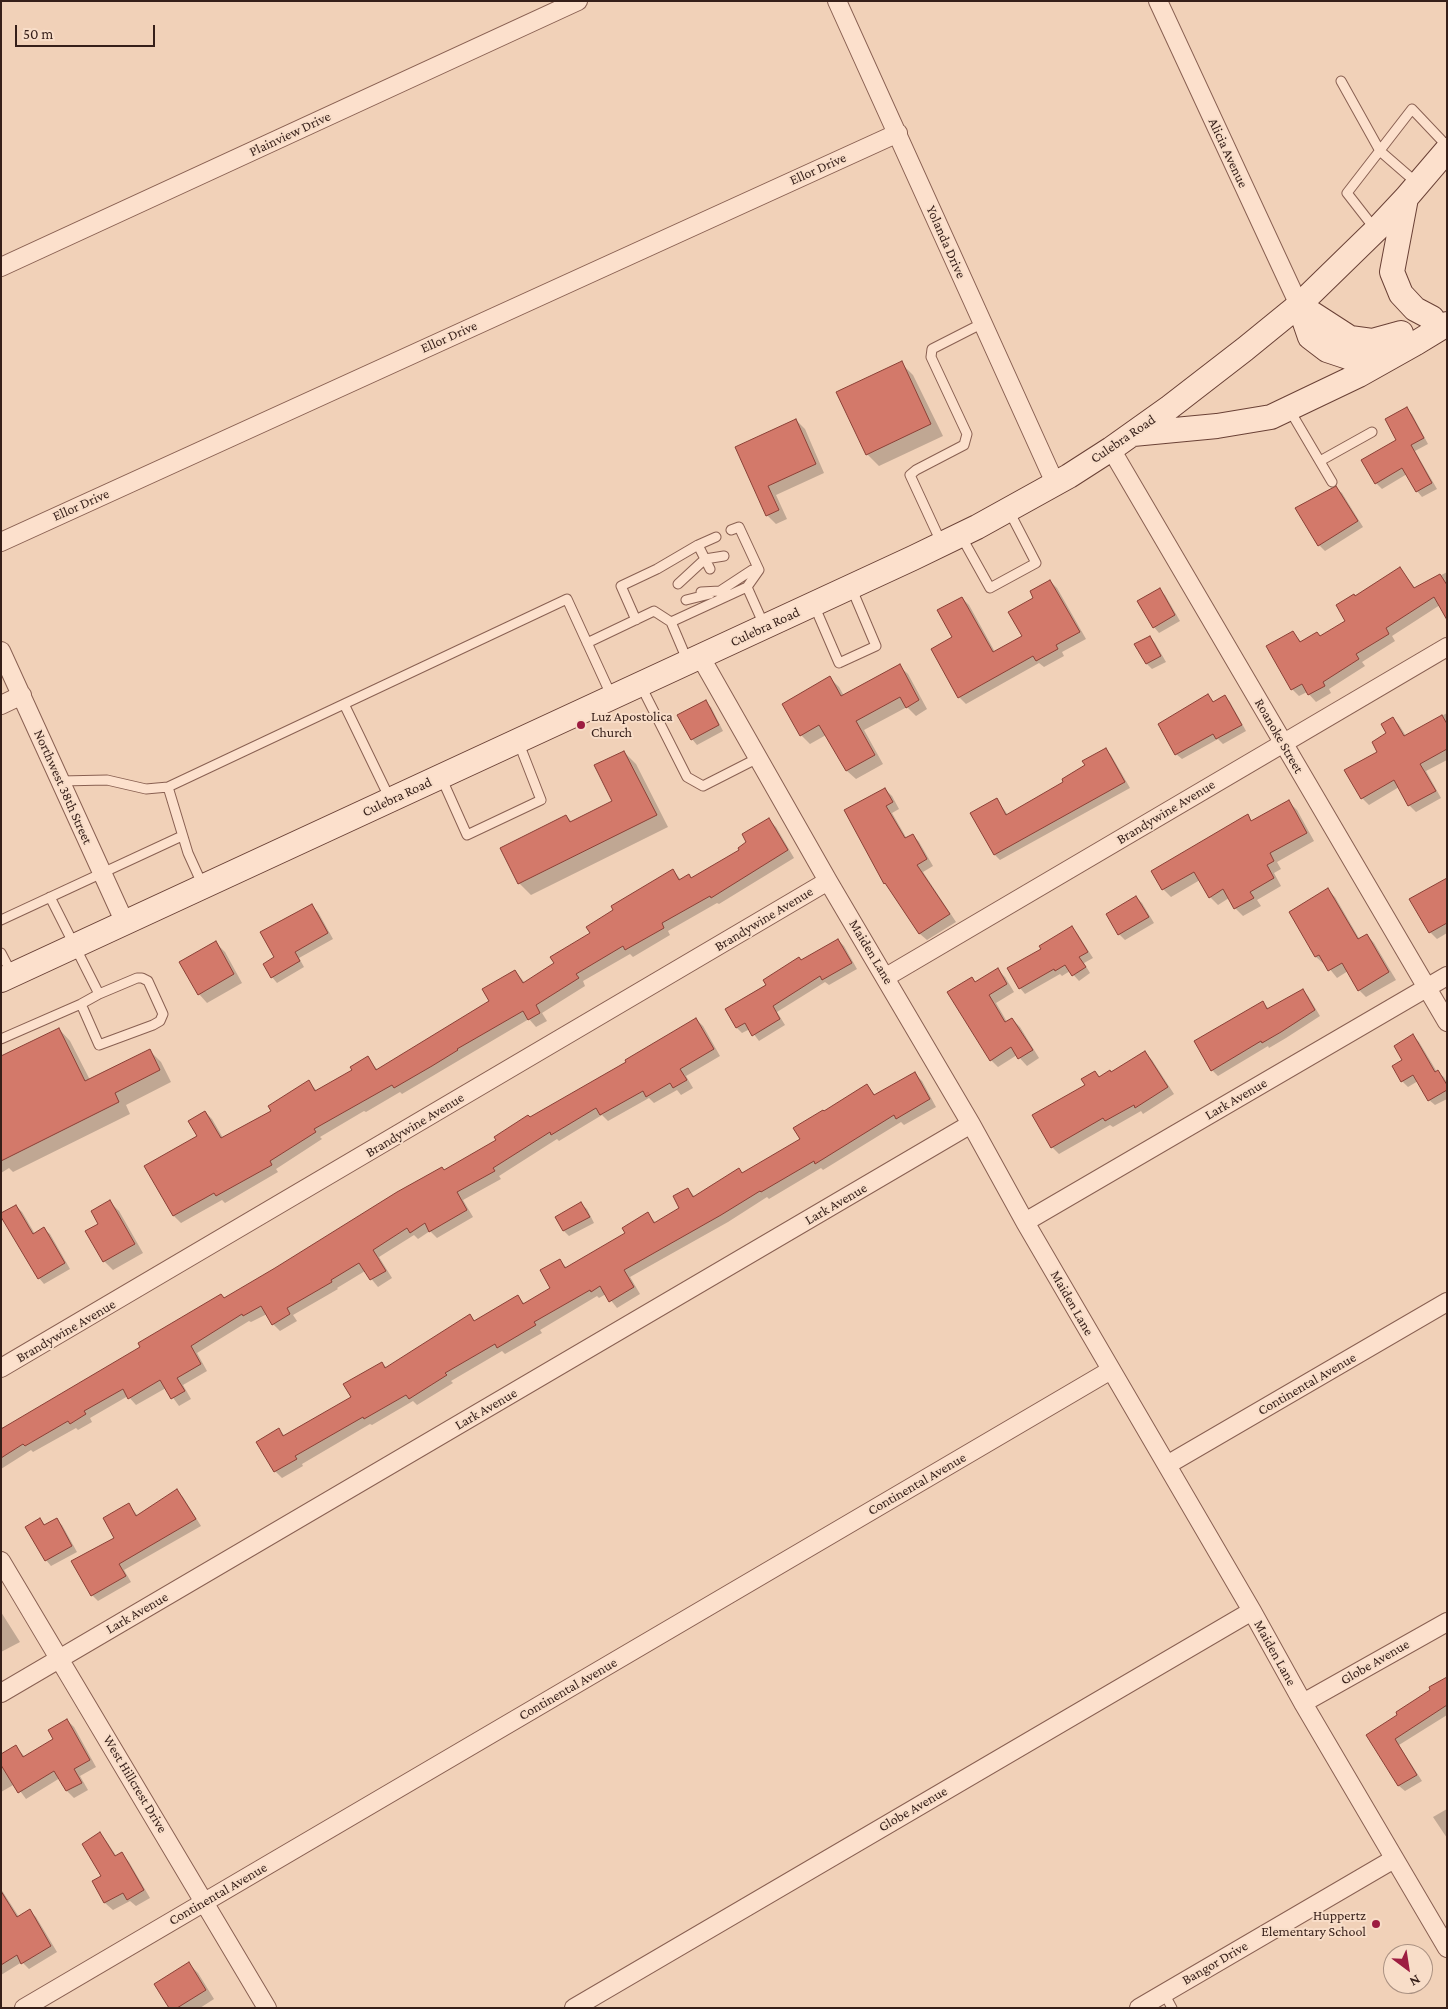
<!DOCTYPE html>
<style>
body{margin:0}
#map{position:relative;width:1448px;height:2009px;overflow:hidden;background:#f1d1b8;font-family:"Crimson Pro",serif}
canvas{display:block}
.frame{position:absolute;inset:0;border:2px solid #361f19;pointer-events:none}
.north{position:absolute;left:1383px;top:1944px;width:50px;height:50px;box-sizing:border-box;background:#f8ddc8;border:1px solid #aa9182;border-radius:50%;rotate:149deg;font-size:14px;font-weight:700;line-height:20px;text-align:center;color:#361f19}
.north::after{content:'';display:block;margin:auto;width:18px;height:22px;background:#9d1d41;clip-path:polygon(50% 0,100% 100%,50% 72%,0 100%)}
.scale{position:absolute;left:15px;top:25px;width:140px;height:22px;box-sizing:border-box;border:2px solid #361f19;border-top:0;padding-left:6px;font-size:15px;line-height:18px;white-space:nowrap;color:#361f19;-webkit-text-stroke:4px #f8ddc8;paint-order:stroke}
</style>
<div id="map">
<canvas width="1448" height="2009"></canvas>
<div class="frame"></div>
<div class="north">N</div>
<div class="scale">50 m</div>
</div>
<script>
const ctx = document.querySelector('canvas').getContext('2d');
ctx.lineJoin = 'round';
function fill(path, color) {
  ctx.fillStyle = color;
  ctx.fill(path, 'evenodd');
}
function poly(rows) {
  const path = new Path2D();
  for (const r of rows) {
    path.moveTo(r[0], r[1]);
    for (let i = 2; i < r.length; i += 2) path.lineTo(r[i], r[i + 1]);
  }
  return path;
}
function strokePath(path, color, width, dash) {
  ctx.strokeStyle = color;
  ctx.lineWidth = width;
  ctx.lineCap = dash ? 'butt' : 'round';
  ctx.setLineDash(dash || []);
  ctx.stroke(path);
}
function label(font, color, halo, rows, align = 'center') {
  ctx.font = font + ' "Crimson Pro",serif';
  ctx.lineWidth = 4;
  ctx.setLineDash([]);
  ctx.textBaseline = 'middle';
  ctx.strokeStyle = halo;
  ctx.fillStyle = color;
  for (const [text, x, y, turn = 0] of rows) {
    ctx.save();
    ctx.translate(x, y);
    ctx.rotate((+turn || 0) * Math.PI / 180);
    ctx.textAlign = isNaN(turn) ? turn : align;
    if (halo) ctx.strokeText(text, 0, 0);
    ctx.fillText(text, 0, 0);
    ctx.restore();
  }
}
fill(poly([
 [901,363,913,375,943,436,879,466,867,454],
 [1406,408,1412,414,1428,444,1415,451,1437,489,1422,497,1417,491,1407,474,1382,489,1376,483,1398,441],
 [796,420,805,429,824,473,776,495,787,519,776,524,767,515,736,448],
 [1336,488,1342,493,1363,527,1325,551,1319,545,1297,509],
 [1400,569,1416,589,1447,572,1447,613,1440,605,1392,636,1395,641,1362,662,1365,666,1329,689,1331,693,1316,702,1307,692,1299,696,1292,689,1293,632,1302,643,1321,637,1347,621,1355,597],
 [1050,581,1057,588,1086,639,1062,652,1064,656,1044,667,1039,663,966,704,959,697,954,637,962,598,969,605,995,652,1023,636,1035,598],
 [1160,590,1165,595,1180,621,1159,633,1154,627],
 [1150,637,1155,643,1166,662,1152,669,1147,664,1136,645],
 [899,666,908,674,927,709,916,716,907,707,864,730,883,764,856,779,847,771,826,735,810,744,801,735,830,678,839,687,844,696],
 [1208,696,1214,702,1225,696,1230,702,1246,731,1223,744,1218,739,1182,759,1176,754],
 [705,702,711,707,723,731,697,745,692,739],
 [1447,713,1447,760,1426,771,1441,798,1416,812,1409,805,1399,787,1369,805,1362,798,1393,718,1399,725,1406,736],
 [1106,749,1111,755,1130,788,1000,860,995,855,972,814,997,800,1008,815,1065,782],
 [624,752,636,764,668,827,531,895,519,883,566,816,572,822,614,802],
 [885,789,892,796,899,809,892,813,907,839,913,835,919,842,933,866,923,872,956,922,927,940,920,934,892,890,885,883],
 [1289,802,1297,810,1314,841,1277,862,1281,869,1274,873,1281,886,1257,900,1261,906,1243,916,1235,908,1229,898,1218,905,1210,897,1200,880,1171,897,1163,889,1153,872,1247,816,1253,822],
 [769,820,776,827,794,858,719,904,717,903,668,931,670,935,633,957,630,954,583,981,585,986,542,1013,547,1021,536,1027,529,1019,402,1094,400,1092,366,1112,364,1111,320,1137,322,1139,276,1169,278,1172,225,1203,222,1200,181,1223,174,1216,146,1167,198,1136,205,1112,212,1119,223,1138,273,1111,309,1082,317,1091,353,1070,367,1058,378,1070,491,1001,515,971,525,983,556,963,673,870,681,880,692,879,741,851],
 [1447,879,1447,933,1437,939,1430,932],
 [1328,890,1335,897,1360,940,1367,935,1374,943,1396,980,1366,997,1359,990,1348,971,1337,978,1325,963,1324,964,1316,957,1290,912],
 [1136,897,1142,903,1154,923,1125,940,1119,934],
 [312,906,318,912,333,939,299,958,304,967,277,983,272,977,276,958],
 [1071,927,1077,933,1093,958,1084,963,1090,973,1079,981,1070,971,1062,976,1060,974,1025,994,1020,988,1043,949],
 [838,940,844,946,857,969,829,985,825,982,777,1012,785,1025,759,1041,750,1029,742,1033,737,1028,726,1009],
 [216,943,225,952,242,983,207,1003,199,994],
 [998,970,1005,977,1014,992,996,1003,1007,1022,1012,1019,1020,1027,1039,1058,1027,1066,1017,1055,998,1067,991,1060,972,978,976,983],
 [1302,990,1308,996,1320,1016,1286,1038,1269,1048,1268,1046,1218,1076,1212,1070,1263,1003,1269,1009],
 [696,1019,703,1026,720,1056,686,1076,693,1088,681,1095,677,1090,654,1103,649,1098,608,1121,602,1115,559,1141,557,1139,499,1176,501,1179,463,1200,473,1217,437,1238,430,1231,418,1239,414,1235,379,1257,392,1278,378,1287,365,1271,337,1288,338,1289,293,1315,297,1321,280,1331,273,1324,267,1314,251,1322,249,1321,197,1353,207,1371,183,1385,191,1399,179,1406,166,1388,136,1405,128,1396,90,1418,92,1422,78,1430,76,1428,33,1452,31,1450,1,1469,1,1426,4,1429,498,1141,530,1118,628,1062],
 [59,1029,70,1041,90,1080,149,1050,161,1062,171,1082,126,1105,130,1114,13,1172,9,1168,1,1173,1,1058],
 [1413,1036,1419,1042,1437,1072,1444,1077,1447,1083,1447,1099,1435,1105,1429,1100,1418,1081,1408,1087,1402,1081,1404,1060],
 [1145,1053,1152,1060,1174,1094,1143,1114,1141,1111,1113,1127,1110,1125,1059,1154,1052,1147,1095,1072,1100,1078,1112,1074],
 [915,1074,922,1081,936,1107,904,1125,901,1122,823,1170,821,1168,769,1199,767,1197,728,1222,630,1277,640,1294,617,1308,606,1294,599,1298,597,1296,540,1330,542,1333,505,1354,502,1351,451,1381,453,1383,417,1405,413,1401,372,1425,370,1424,302,1464,303,1466,282,1478,275,1471,279,1430,285,1436,353,1397,382,1363,387,1368,470,1316,476,1322,518,1297,525,1304,552,1288,559,1260,567,1268,627,1233,648,1214,656,1223,681,1209,688,1189,695,1197,739,1170,743,1174,802,1139,824,1113,867,1086,876,1096],
 [110,1202,119,1211,143,1253,113,1270,104,1261,100,1224],
 [581,1204,587,1209,594,1223,569,1236,564,1231],
 [16,1206,22,1212,35,1234,44,1229,50,1234,70,1269,44,1284,39,1278],
 [177,1491,183,1497,201,1526,124,1570,131,1582,98,1601,92,1595,129,1505,138,1516],
 [40,1519,46,1526,56,1520,62,1525,77,1552,51,1566,46,1560],
 [1,1612,20,1642,1,1652],
 [1447,1678,1447,1715,1399,1745,1422,1781,1405,1791,1399,1786,1367,1735,1399,1715],
 [67,1720,74,1727,96,1767,80,1776,88,1790,74,1798,67,1791,60,1778,26,1799,15,1784,1,1792,1,1756,16,1747,25,1757,55,1740],
 [1447,1809,1447,1838,1433,1817],
 [100,1834,107,1842,117,1857,122,1854,129,1862,150,1898,136,1906,130,1901,113,1910,105,1903,93,1882,103,1876],
 [1,1889,19,1917,30,1911,36,1917,57,1952,29,1969,22,1962,1,1975],
 [189,1964,198,1973,214,1999,200,2008,170,2008]
]), '#0003');
const building = poly([
 [902,361,931,424,866,455,836,392,902,361],
 [1407,407,1424,438,1411,445,1432,483,1416,492,1402,468,1375,484,1361,460,1396,440,1385,419,1407,407],
 [796,419,816,464,768,486,779,510,766,516,735,447,796,419],
 [1336,486,1358,521,1318,546,1295,508,1336,486],
 [1400,567,1414,588,1440,574,1447,585,1447,620,1434,597,1386,628,1389,634,1356,654,1359,659,1323,682,1325,686,1308,695,1302,684,1291,690,1266,646,1293,631,1300,642,1317,632,1320,636,1345,621,1336,605,1354,594,1355,596,1400,567],
 [1050,580,1080,632,1056,645,1058,649,1036,661,1033,656,958,698,931,649,952,637,937,610,962,597,993,652,1022,636,1008,612,1033,598,1030,591,1050,580],
 [1160,588,1175,615,1153,628,1137,601,1160,588],
 [1150,636,1161,656,1146,664,1134,644,1150,636],
 [900,664,919,700,906,708,900,697,856,721,875,755,846,771,819,725,800,736,782,704,830,676,841,696,900,664],
 [1208,694,1213,702,1225,695,1242,725,1216,739,1213,734,1175,755,1158,724,1208,694],
 [706,700,719,725,691,740,677,715,706,700],
 [1442,715,1447,724,1447,749,1420,764,1436,791,1408,806,1394,780,1361,799,1344,770,1377,752,1372,742,1386,733,1381,724,1393,717,1404,736,1442,715],
 [1106,748,1125,782,994,855,970,813,997,798,1006,815,1063,782,1062,779,1085,765,1082,761,1106,748],
 [624,751,657,815,518,884,500,848,566,815,570,822,612,801,594,765,624,751],
 [885,788,893,802,886,806,905,838,913,834,927,859,917,865,950,914,919,934,885,883,884,884,844,810,885,788],
 [1289,800,1307,833,1270,853,1274,861,1267,865,1274,878,1250,892,1254,898,1234,909,1223,889,1209,898,1194,872,1162,890,1151,871,1248,814,1251,821,1289,800],
 [769,818,788,850,711,898,710,896,662,923,664,928,625,950,623,946,576,974,579,978,536,1005,540,1013,528,1020,523,1011,457,1049,458,1050,432,1066,394,1088,392,1085,314,1129,316,1132,270,1161,272,1165,216,1196,214,1193,173,1216,144,1166,197,1136,188,1121,205,1111,221,1138,271,1111,268,1106,309,1080,315,1091,352,1070,350,1067,368,1056,376,1070,489,1001,482,989,515,970,523,983,554,963,550,957,590,933,586,927,613,910,611,906,673,869,679,880,689,874,691,878,739,850,738,848,746,842,742,834,769,818],
 [1447,878,1447,923,1429,933,1409,899,1447,878],
 [1328,888,1358,939,1367,934,1389,972,1358,991,1342,963,1328,971,1319,955,1315,957,1289,912,1328,888],
 [1136,896,1149,917,1118,935,1106,914,1136,896],
 [312,904,328,933,295,952,300,961,271,978,263,964,274,957,260,932,312,904],
 [1072,926,1088,952,1079,957,1086,967,1072,976,1065,965,1055,971,1054,969,1019,989,1007,968,1041,949,1039,946,1072,926],
 [838,939,852,963,822,980,820,976,773,1006,780,1019,752,1036,745,1023,736,1028,725,1009,766,985,763,980,799,957,801,960,838,939],
 [216,941,234,974,198,995,179,962,216,941],
 [998,968,1007,984,989,995,1005,1022,1012,1018,1033,1050,1018,1059,1011,1047,990,1061,947,992,972,977,975,982,998,968],
 [1303,989,1315,1010,1281,1032,1262,1043,1261,1041,1211,1071,1194,1041,1263,1001,1267,1009,1303,989],
 [696,1018,714,1049,680,1069,687,1080,673,1088,670,1083,646,1097,643,1091,600,1115,596,1108,551,1135,550,1132,493,1168,495,1171,457,1192,467,1210,429,1232,425,1223,410,1233,407,1228,373,1250,386,1271,370,1280,359,1263,331,1280,332,1282,287,1308,290,1314,272,1325,261,1306,243,1316,242,1314,191,1346,201,1364,177,1378,185,1391,171,1399,160,1380,128,1399,123,1389,84,1411,86,1414,70,1424,68,1421,25,1446,23,1444,1,1458,1,1429,140,1347,138,1343,221,1294,224,1298,275,1268,397,1192,442,1167,444,1170,496,1140,494,1137,528,1115,530,1117,626,1062,625,1060,696,1018],
 [59,1028,85,1081,150,1049,160,1070,115,1093,119,1102,1,1161,1,1056,59,1028],
 [1413,1034,1435,1072,1438,1070,1447,1085,1447,1090,1428,1101,1413,1075,1401,1082,1392,1066,1402,1060,1394,1046,1413,1034],
 [1145,1051,1168,1087,1135,1108,1134,1105,1105,1121,1103,1118,1051,1148,1032,1115,1085,1085,1081,1079,1095,1071,1099,1077,1110,1070,1111,1072,1145,1051],
 [915,1072,930,1099,896,1119,894,1115,815,1164,814,1161,761,1192,760,1191,721,1215,624,1270,634,1287,609,1302,600,1286,591,1292,590,1290,534,1322,536,1325,497,1348,495,1344,445,1373,447,1375,409,1399,406,1395,364,1419,363,1417,295,1456,297,1459,274,1472,256,1442,279,1428,283,1436,351,1397,343,1384,382,1362,385,1368,470,1314,474,1321,518,1295,523,1304,550,1288,540,1270,560,1259,565,1268,625,1233,622,1228,648,1212,654,1223,679,1208,673,1196,688,1188,693,1197,739,1168,742,1173,800,1139,793,1128,823,1110,824,1111,867,1084,874,1095,915,1072],
 [110,1200,135,1244,103,1262,85,1231,98,1224,91,1211,110,1200],
 [581,1202,590,1217,563,1231,555,1217,581,1202],
 [16,1205,33,1234,44,1227,65,1263,38,1279,1,1217,1,1213,16,1205],
 [177,1489,196,1519,119,1564,126,1576,91,1596,71,1561,114,1538,103,1518,129,1503,136,1516,177,1489],
 [40,1518,44,1525,57,1518,72,1546,45,1561,25,1527,40,1518],
 [1447,1677,1447,1705,1395,1739,1417,1775,1398,1786,1366,1735,1397,1715,1396,1712,1430,1690,1429,1687,1447,1677],
 [67,1719,90,1760,74,1769,82,1783,66,1791,54,1771,18,1793,1,1765,1,1754,16,1745,23,1757,53,1739,48,1730,67,1719],
 [100,1832,115,1856,122,1852,144,1890,127,1900,123,1893,104,1903,92,1881,101,1876,82,1844,100,1832],
 [1,1891,17,1917,30,1909,51,1946,21,1964,17,1955,1,1965,1,1891],
 [189,1962,206,1990,177,2008,169,2008,154,1984,189,1962]
]);
fill(building, '#d3796a');
strokePath(building, '#8a4036', 1);
const lane = poly([
 [1341,81,1380,151,1418,184],
 [1375,229,1347,193,1412,109,1447,146],
 [1289,409,1332,482],
 [1320,461,1372,432],
 [731,530,739,527,759,570,747,587],
 [961,536,990,588,1036,563,1008,509],
 [941,542,910,475,916,470,964,445,967,434,931,357,932,349,983,323],
 [698,545,716,537],
 [678,584,705,559,724,556],
 [701,592,720,591,752,570],
 [686,600,710,594],
 [814,605,839,663,876,646,851,587],
 [636,620,621,586,657,569,698,545,710,569],
 [671,622,747,587,764,625],
 [587,643,654,611,671,622,688,662],
 [640,684,687,777,703,786,758,758],
 [344,704,390,799],
 [441,777,467,835,541,800,518,741],
 [61,781,107,780,146,789,168,787,567,599,612,697],
 [168,787,188,853,203,886],
 [1,920,182,836],
 [1,953,12,974],
 [81,1004,99,1045,153,1025,160,1021,163,1014,148,981,142,978,137,978,99,994],
 [1,1039,81,1004,99,994,50,897],
 [1164,1993,1172,2008]
]);
const street = poly([
 [837,1,1055,483],
 [1158,1,1299,305],
 [1,267,578,1],
 [1111,449,1447,1022],
 [1,542,898,133],
 [1,651,125,923],
 [700,656,828,881,971,1124,1025,1222,1252,1611,1303,1703,1447,1948],
 [1,705,22,695],
 [886,977,1447,647],
 [1025,1222,1447,976],
 [1,1368,828,881],
 [1167,1465,1447,1302],
 [1,1561,267,2008],
 [1,1693,971,1124],
 [1303,1703,1447,1622],
 [24,2008,1111,1370],
 [574,2008,1252,1611],
 [1139,2008,1394,1859]
]);
const secondary = poly([
 [1406,198,1392,272,1401,294,1415,309,1432,318],
 [1299,305,1310,337,1327,350,1348,357,1372,358,1416,343,1447,324],
 [1299,305,1350,338,1372,341,1401,333],
 [1133,434,1217,426,1271,417,1359,375,1416,343],
 [1,980,913,558,977,527,1069,476,1111,449,1170,407,1245,349,1299,305,1376,230,1406,198,1447,150]
]);
strokePath(lane, '#896052', 11);
strokePath(street, '#896052', 20);
strokePath(secondary, '#6a4136', 26);
strokePath(lane, '#fce0cc', 9);
strokePath(street, '#fce0cc', 18);
strokePath(secondary, '#fce0cc', 24);
for (const [x, y, r, color] of [
 [581,725,5,"#9d1d41"],
 [1376,1924,5,"#9d1d41"]
]) {
  const dot = new Path2D();
  dot.arc(x, y, r, 0, 2 * Math.PI);
  ctx.fillStyle = color;
  ctx.fill(dot);
  strokePath(dot, '#f8ddc8', 2);
}
label('14px', '#361f19', '#f8ddc8', [
 ["Plainview Drive",290,134,-25],
 ["Alicia Avenue",1228,153,65],
 ["Ellor Drive",818,169,-24],
 ["Yolanda Drive",946,242,66],
 ["Ellor Drive",449,337,-24],
 ["Culebra Road",1123,439,-34],
 ["Ellor Drive",81,505,-24],
 ["Culebra Road",765,627,-25],
 ["Roanoke Street",1279,736,60],
 ["Northwest 38th Street",63,787,66],
 ["Culebra Road",397,797,-25],
 ["Brandywine Avenue",1166,812,-31],
 ["Brandywine Avenue",764,919,-31],
 ["Maiden Lane",871,952,59],
 ["Lark Avenue",1236,1099,-30],
 ["Brandywine Avenue",415,1125,-31],
 ["Lark Avenue",836,1204,-30],
 ["Maiden Lane",1072,1303,60],
 ["Brandywine Avenue",66,1331,-30],
 ["Continental Avenue",1307,1384,-30],
 ["Lark Avenue",486,1409,-30],
 ["Continental Avenue",917,1484,-30],
 ["Lark Avenue",137,1613,-30],
 ["Maiden Lane",1275,1653,61],
 ["Globe Avenue",1375,1662,-30],
 ["Continental Avenue",568,1689,-30],
 ["West Hillcrest Drive",135,1784,59],
 ["Globe Avenue",913,1809,-30],
 ["Continental Avenue",218,1894,-30],
 ["Bangor Drive",1215,1963,-30]
]);
label('14px', '#361f19', '#f8ddc8', [
 ["Luz Apostolica",591,717],
 ["Church",591,733],
 ["Huppertz",1366,1916,"right"],
 ["Elementary School",1366,1932,"right"]
], 'left');
</script>
